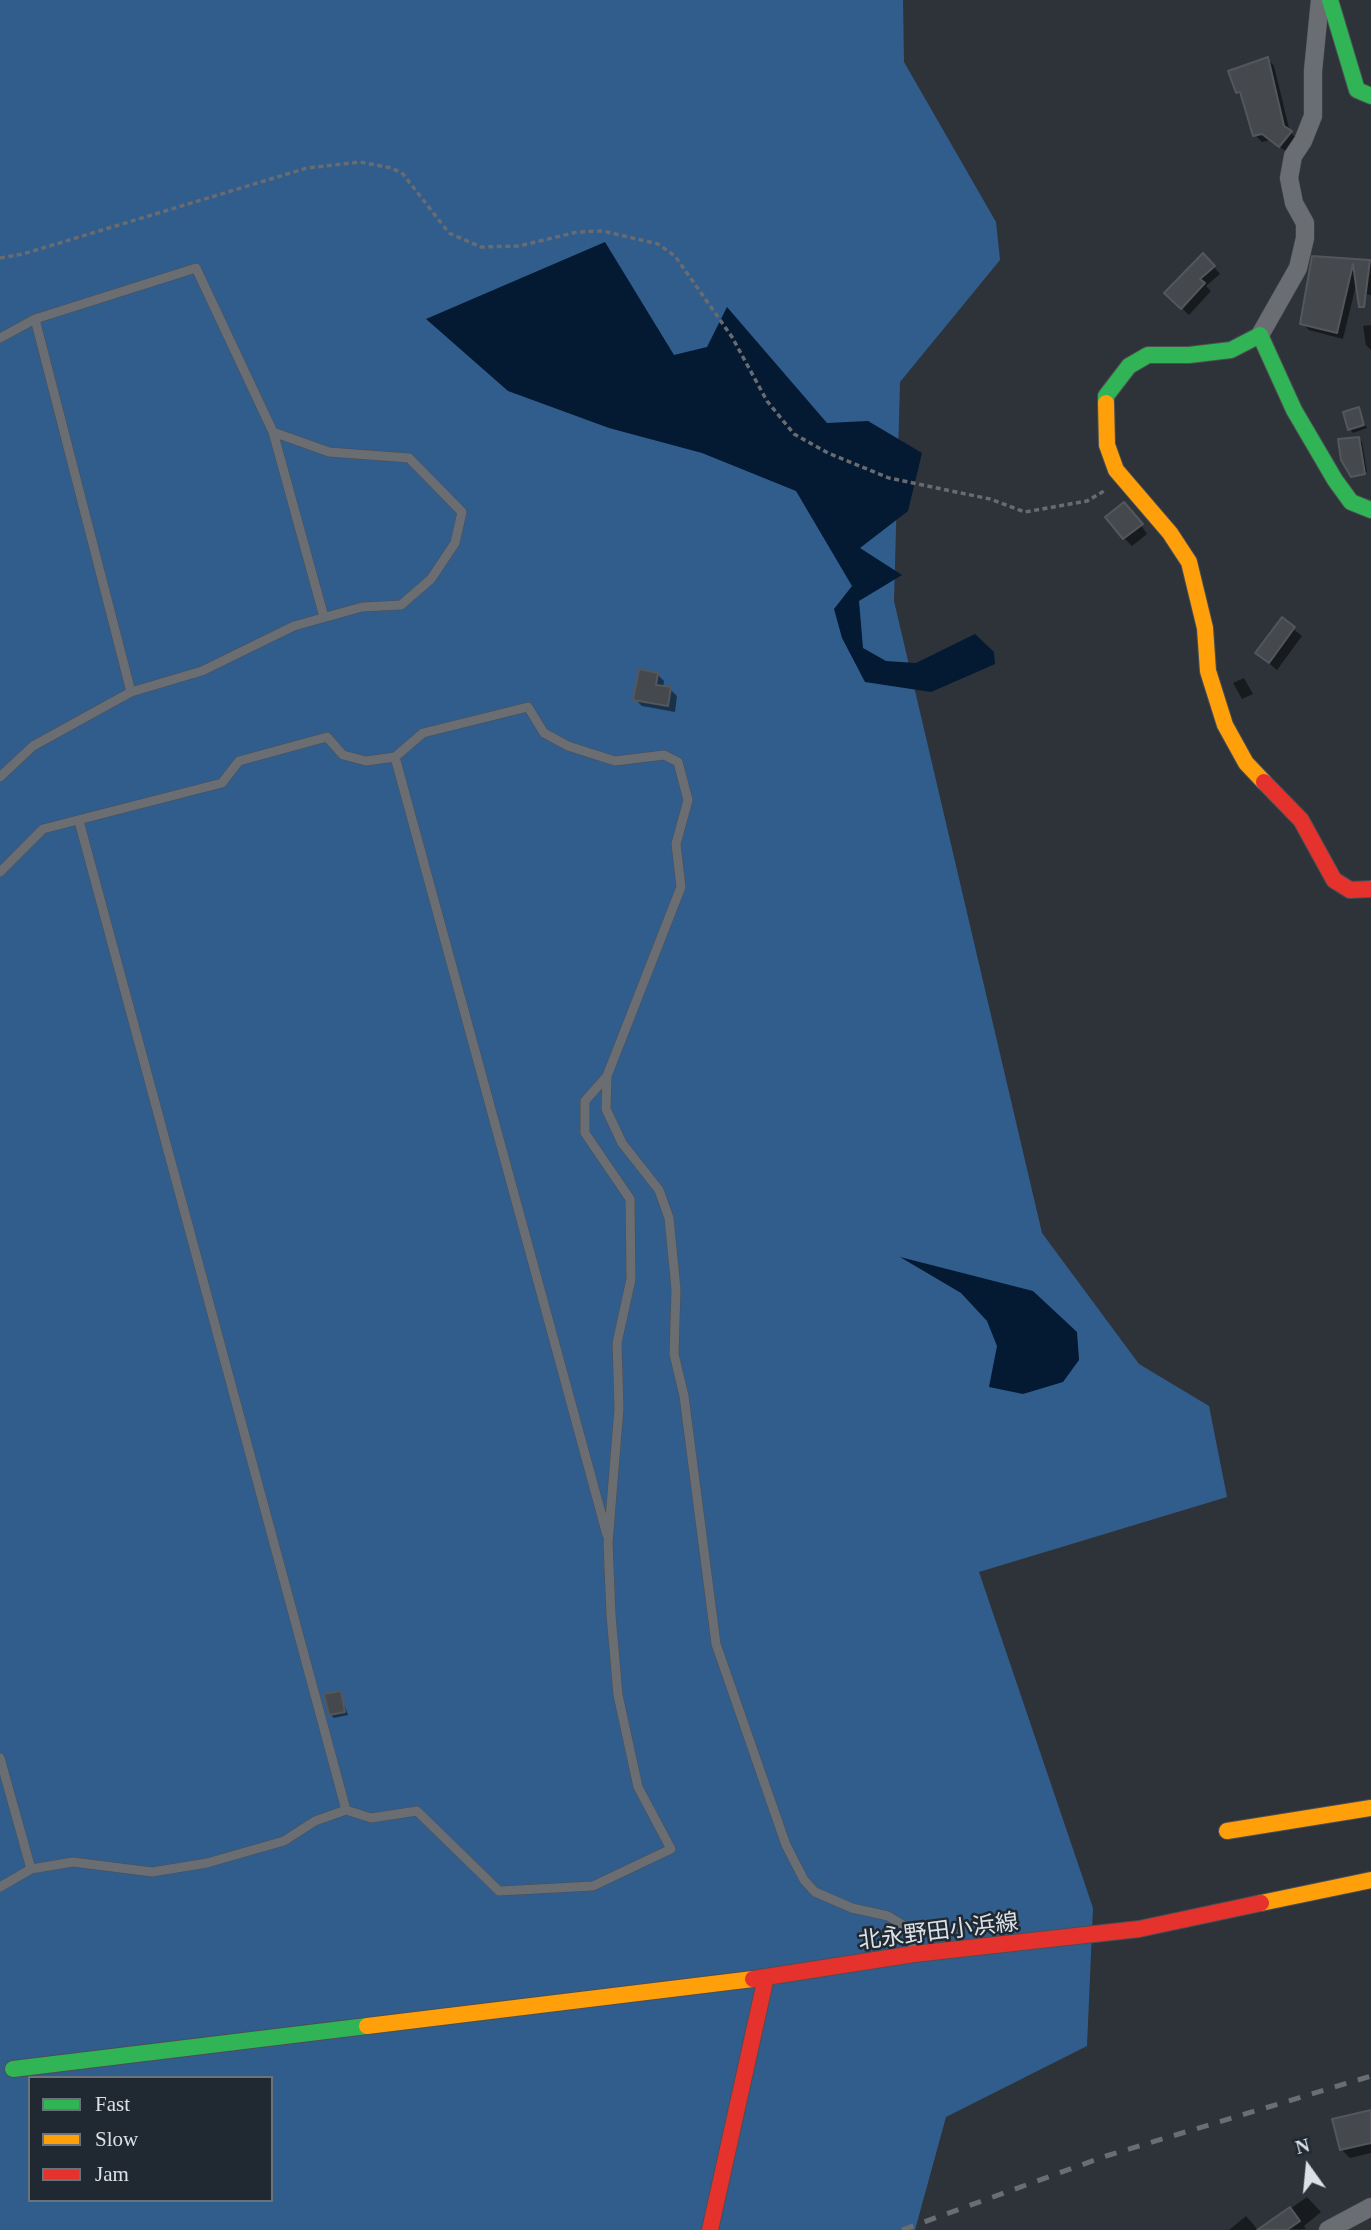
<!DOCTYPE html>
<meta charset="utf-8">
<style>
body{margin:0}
#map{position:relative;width:1371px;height:2230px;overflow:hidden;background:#2e3339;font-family:Georgia,serif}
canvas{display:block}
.legend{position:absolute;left:28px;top:2076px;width:245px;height:126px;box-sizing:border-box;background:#202932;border:2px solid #6b737a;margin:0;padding:9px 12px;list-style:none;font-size:21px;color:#dbe1e7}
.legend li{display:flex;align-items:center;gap:14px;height:35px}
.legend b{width:35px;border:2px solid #6b737a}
.north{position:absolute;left:1273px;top:2132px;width:70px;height:70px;-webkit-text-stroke:5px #202932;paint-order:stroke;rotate:345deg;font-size:19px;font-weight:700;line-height:28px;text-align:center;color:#dbe1e7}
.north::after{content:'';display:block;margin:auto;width:24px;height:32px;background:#dbe1e7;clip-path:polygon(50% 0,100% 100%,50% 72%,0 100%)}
</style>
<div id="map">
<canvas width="1371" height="2230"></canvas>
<ul class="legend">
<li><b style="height:9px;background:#30b455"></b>Fast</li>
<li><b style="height:9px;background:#ff9f0a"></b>Slow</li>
<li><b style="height:9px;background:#e5322d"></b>Jam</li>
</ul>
<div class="north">N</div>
</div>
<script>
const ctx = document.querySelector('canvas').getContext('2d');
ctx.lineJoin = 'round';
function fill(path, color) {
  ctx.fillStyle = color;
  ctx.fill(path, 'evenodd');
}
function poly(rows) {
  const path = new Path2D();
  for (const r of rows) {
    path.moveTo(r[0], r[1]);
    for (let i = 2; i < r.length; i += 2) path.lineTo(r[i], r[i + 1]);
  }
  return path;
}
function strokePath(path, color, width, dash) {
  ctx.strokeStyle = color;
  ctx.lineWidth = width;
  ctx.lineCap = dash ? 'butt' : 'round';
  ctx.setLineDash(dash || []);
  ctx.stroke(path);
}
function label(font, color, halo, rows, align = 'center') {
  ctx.font = font + ' Georgia,"Noto Sans JP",serif';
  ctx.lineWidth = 5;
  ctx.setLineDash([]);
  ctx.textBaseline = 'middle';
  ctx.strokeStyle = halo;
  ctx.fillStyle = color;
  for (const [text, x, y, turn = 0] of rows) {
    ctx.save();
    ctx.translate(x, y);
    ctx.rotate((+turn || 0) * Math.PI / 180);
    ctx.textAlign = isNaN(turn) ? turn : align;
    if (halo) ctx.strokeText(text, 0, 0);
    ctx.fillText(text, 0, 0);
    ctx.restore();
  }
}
fill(poly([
 [0,0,903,0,904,62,996,222,1000,260,900,382,894,601,1042,1233,1139,1364,1209,1406,1227,1497,979,1572,1093,1908,1087,2046,946,2117,915,2230,0,2230],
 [30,2078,271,2078,271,2200,30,2200]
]), '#315d8d');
fill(poly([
 [605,242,674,355,707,347,727,307,827,423,868,421,922,453,908,511,860,548,902,575,859,601,863,648,886,661,916,663,975,634,994,652,995,664,931,692,865,682,842,638,834,609,852,586,796,491,702,453,609,428,508,391,426,319],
 [900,1257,1033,1291,1077,1332,1079,1360,1063,1382,1023,1394,989,1387,997,1346,987,1321,961,1293]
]), '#041932');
fill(poly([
 [1268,59,1274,66,1290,132,1297,139,1287,152,1270,140,1262,142,1255,135,1244,99,1237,92],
 [1314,258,1371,262,1371,295,1365,294,1356,285,1343,339,1309,330,1302,323],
 [1210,262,1220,274,1206,286,1211,291,1189,315,1166,293],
 [1371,325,1371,350,1366,345,1363,326],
 [1358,409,1367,428,1353,433,1350,429],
 [1358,438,1362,442,1367,472,1352,475],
 [1132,512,1147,534,1132,546,1124,538],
 [1282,620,1302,636,1277,670,1257,653],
 [657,674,664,681,663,688,670,689,677,696,675,712,642,706,635,699],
 [1244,678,1253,694,1242,699,1233,683],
 [340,1692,348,1715,334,1718,330,1714],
 [1371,2111,1371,2153,1350,2158,1341,2149],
 [1307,2197,1321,2212,1304,2226,1306,2229,1260,2230],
 [1246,2216,1258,2230,1229,2230]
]), '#0007');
const building = poly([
 [1268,57,1284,126,1292,131,1279,147,1262,134,1253,136,1240,92,1236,93,1228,71,1268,57],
 [1203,253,1215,266,1200,279,1205,283,1181,309,1164,293,1203,253],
 [1312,256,1370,260,1364,307,1359,307,1353,264,1337,333,1300,324,1312,256],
 [1359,407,1364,425,1348,430,1343,412,1359,407],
 [1359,437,1365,474,1351,477,1341,460,1338,439,1359,437],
 [1124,502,1143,524,1123,539,1105,517,1124,502],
 [1282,617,1295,627,1269,663,1255,653,1282,617],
 [639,669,658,673,656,685,671,687,668,706,633,700,639,669],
 [341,1691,345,1712,329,1715,324,1694,341,1691],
 [1371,2110,1371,2143,1340,2150,1332,2119,1371,2110],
 [1290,2207,1300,2221,1287,2230,1257,2230,1290,2207]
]);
fill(building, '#45494e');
strokePath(building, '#53575c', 2);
const lane = poly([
 [35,319,131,692],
 [0,338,35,319,196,268,273,432,329,452,409,458,462,512,455,543,431,579,401,605,362,607,294,626,202,671,131,692,33,746,0,777],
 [273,432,324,617],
 [395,757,607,1535],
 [79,821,346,1810],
 [0,872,43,829,222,783,239,761,327,737,343,755,366,761,395,757,423,733,528,707,544,733,568,746,615,761,664,755,678,762,688,800,676,844,681,887,607,1076,606,1109,622,1143,659,1190,669,1218,676,1289,674,1354,684,1396,716,1644,786,1845,804,1880,815,1892,852,1908,888,1916,903,1925,912,1940,914,1952],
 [0,1758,31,1869],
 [0,1887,31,1869,73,1862,152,1872,207,1863,284,1841,315,1821,346,1810,371,1818,417,1811,499,1891,593,1886,671,1849,638,1787,618,1695,611,1615,608,1543,619,1408,617,1343,631,1279,630,1199,585,1133,585,1101,607,1076]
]);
const street = poly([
 [1260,335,1298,268,1305,238,1305,223,1294,203,1289,178,1293,156,1303,141,1313,116,1313,71,1320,0],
 [1328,2230,1371,2207]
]);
const fast = poly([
 [1330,0,1357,90,1371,96],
 [1106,403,1106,396,1129,366,1148,355,1189,355,1231,350,1260,335,1294,410,1335,480,1351,502,1371,510],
 [13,2069,367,2026]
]);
const slow = poly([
 [1106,403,1107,445,1116,470,1170,533,1189,562,1205,628,1208,671,1225,725,1246,763,1264,782],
 [1227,1831,1371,1808],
 [1261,1903,1371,1880],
 [367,2026,753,1979]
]);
const jam = poly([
 [1264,782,1301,820,1334,880,1350,890,1371,889],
 [753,1979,914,1954,1139,1929,1261,1903],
 [710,2230,766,1977]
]);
strokePath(lane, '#4b4e54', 10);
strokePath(street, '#4b4e54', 19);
strokePath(fast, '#4b4e54', 18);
strokePath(slow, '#4b4e54', 18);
strokePath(jam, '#4b4e54', 18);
strokePath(poly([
 [0,258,23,254,307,168,360,162,392,168,403,174,449,233,481,247,519,246,577,232,603,231,658,244,675,256,732,337,767,401,794,434,828,453,889,478,990,499,1025,512,1087,501,1106,490]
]), '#686b70', 3.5, [5, 3.5]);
strokePath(lane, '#6a6e72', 9);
strokePath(street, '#6a6e72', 18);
strokePath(fast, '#30b455', 16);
strokePath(slow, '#ff9f0a', 16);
strokePath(jam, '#e5322d', 16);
strokePath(poly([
 [902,2230,1106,2156,1371,2076]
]), '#6a6e71', 5, [12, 12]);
label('23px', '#dbe1e7', '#202932', [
 ["北永野田小浜線",938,1930,-7]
]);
</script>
